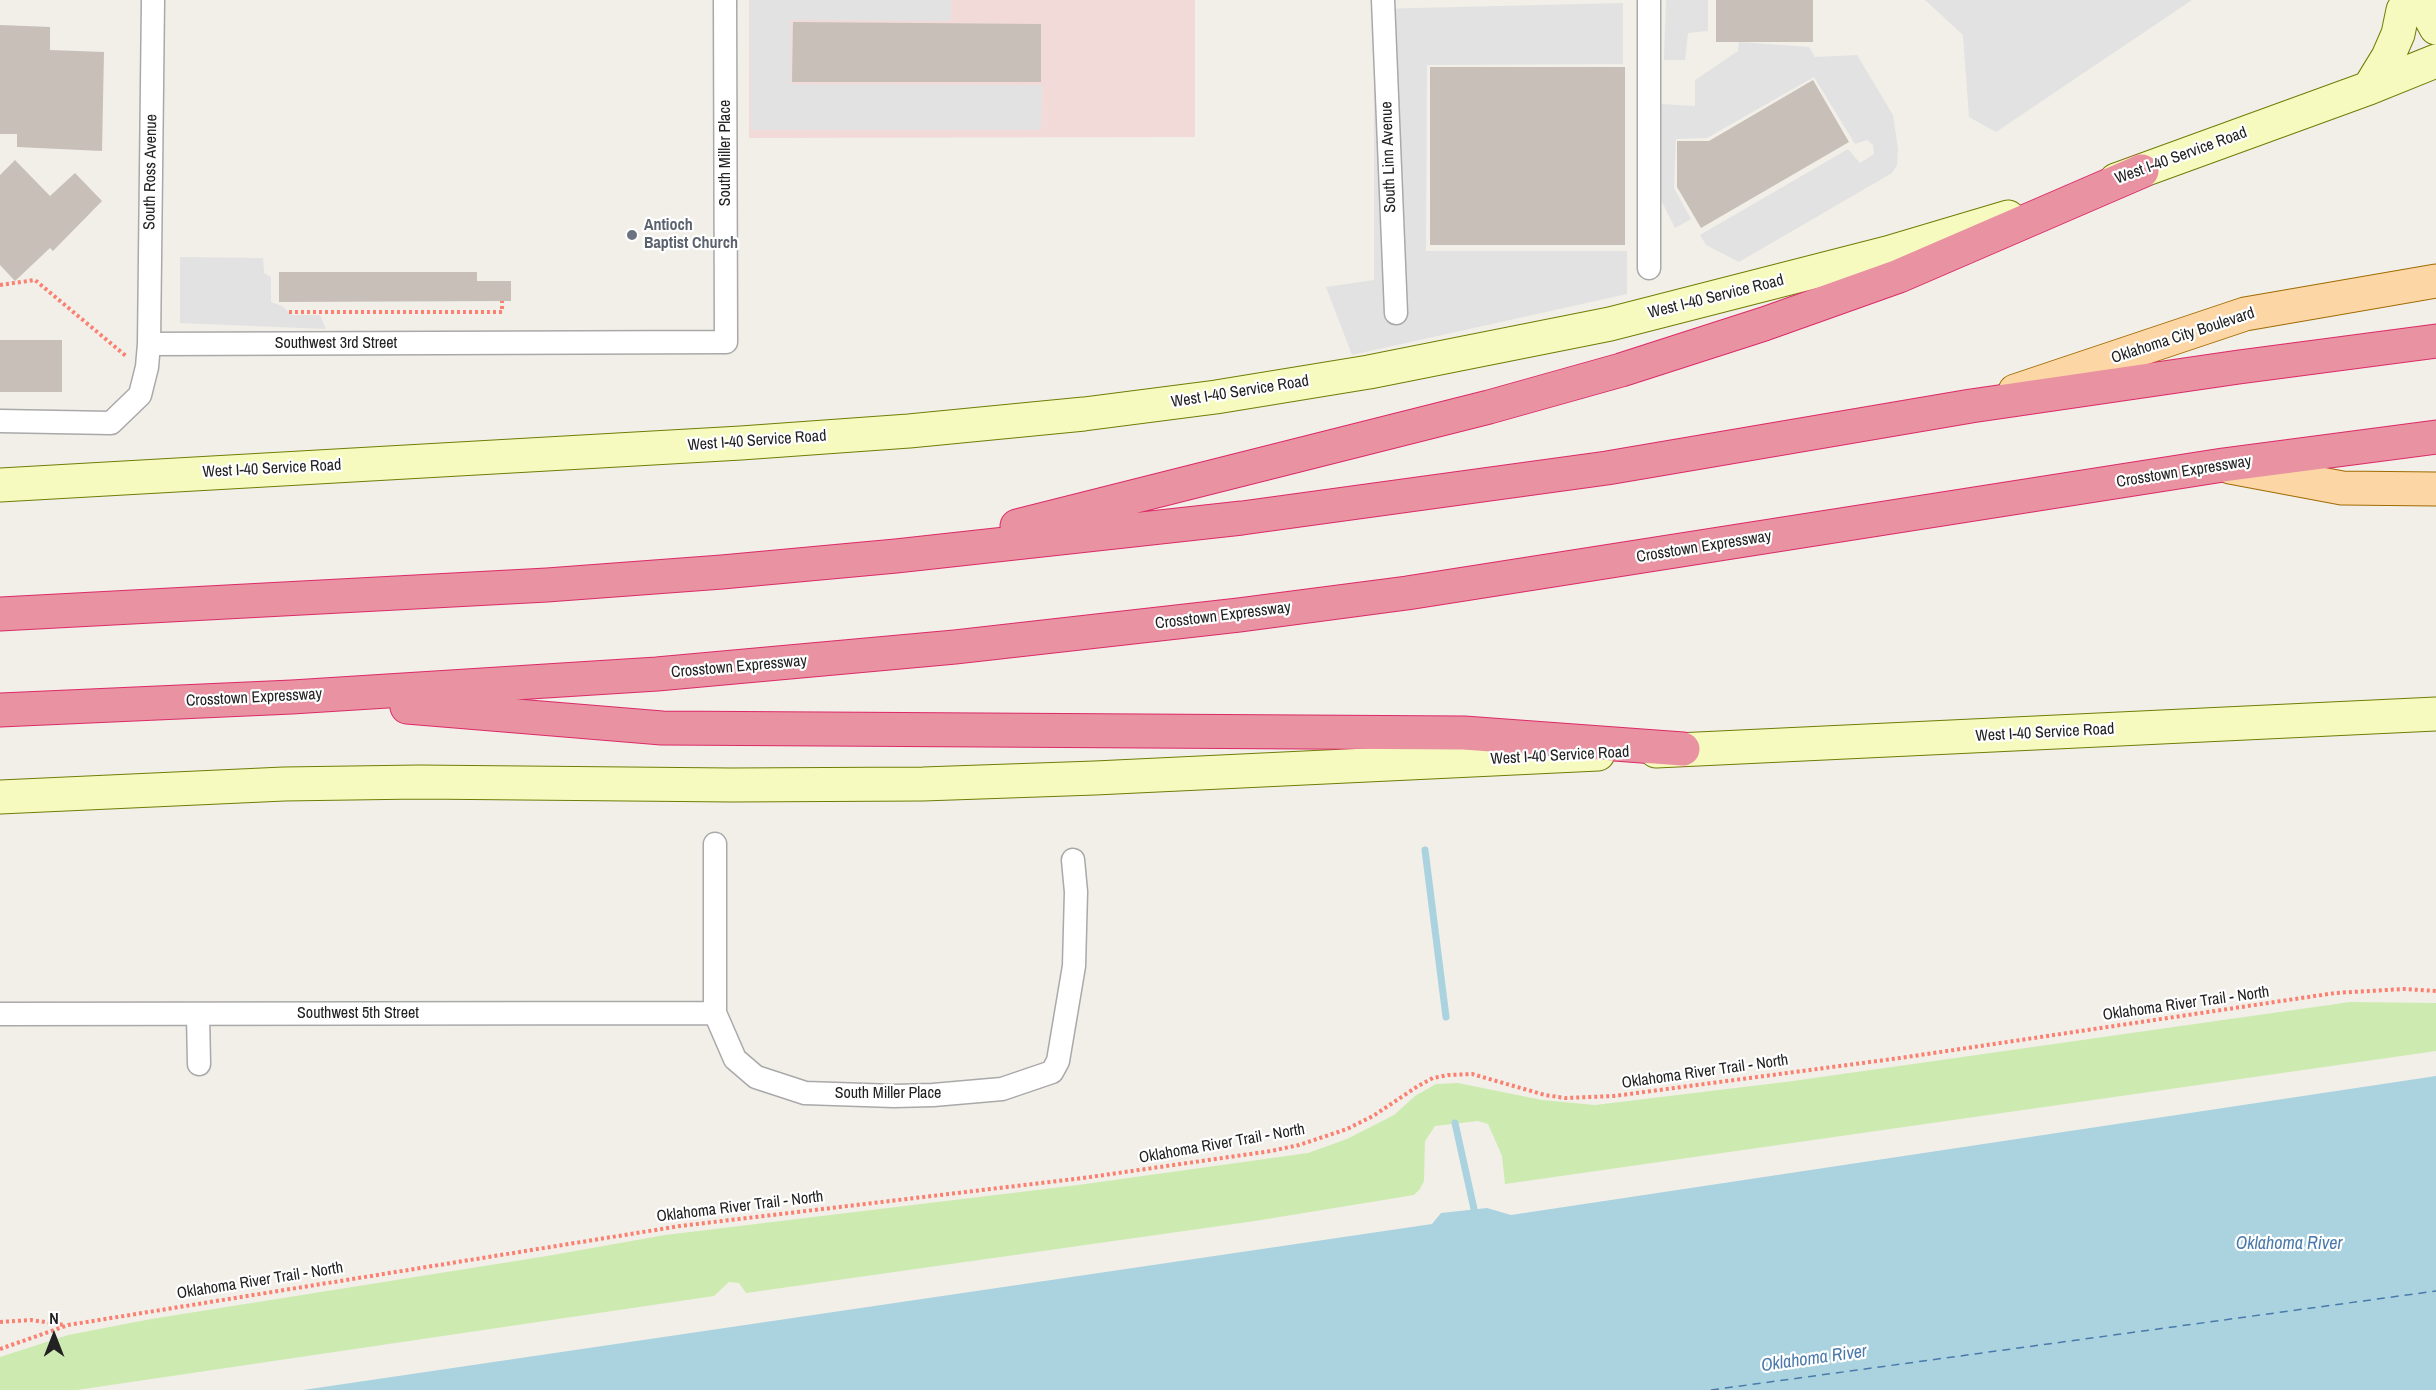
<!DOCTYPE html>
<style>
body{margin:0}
#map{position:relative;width:2436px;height:1390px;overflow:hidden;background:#f2efe9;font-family:"Archivo Narrow",sans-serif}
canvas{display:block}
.north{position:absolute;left:24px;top:1306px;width:60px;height:60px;-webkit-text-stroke:4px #fff;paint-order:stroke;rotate:0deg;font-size:16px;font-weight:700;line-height:24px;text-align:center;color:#222}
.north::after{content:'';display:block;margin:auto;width:21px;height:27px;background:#222;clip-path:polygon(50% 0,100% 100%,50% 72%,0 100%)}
</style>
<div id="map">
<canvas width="2436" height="1390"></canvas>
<div class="north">N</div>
</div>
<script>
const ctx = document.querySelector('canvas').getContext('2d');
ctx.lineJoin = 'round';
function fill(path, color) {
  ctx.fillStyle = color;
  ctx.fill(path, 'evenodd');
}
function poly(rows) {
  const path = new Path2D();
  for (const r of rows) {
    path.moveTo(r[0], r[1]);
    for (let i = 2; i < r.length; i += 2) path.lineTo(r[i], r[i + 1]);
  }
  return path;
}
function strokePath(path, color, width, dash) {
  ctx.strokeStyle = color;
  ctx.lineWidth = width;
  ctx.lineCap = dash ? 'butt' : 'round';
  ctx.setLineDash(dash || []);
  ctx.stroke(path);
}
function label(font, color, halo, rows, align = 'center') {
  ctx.font = font + ' "Archivo Narrow",sans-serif';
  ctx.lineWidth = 4.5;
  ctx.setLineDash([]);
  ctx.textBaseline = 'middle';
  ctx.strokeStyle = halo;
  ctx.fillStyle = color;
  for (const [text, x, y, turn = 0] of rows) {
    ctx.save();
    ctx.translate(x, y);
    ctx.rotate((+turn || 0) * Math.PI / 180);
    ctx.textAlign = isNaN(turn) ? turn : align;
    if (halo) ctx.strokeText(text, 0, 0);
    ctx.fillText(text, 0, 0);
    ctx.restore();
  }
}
fill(poly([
 [749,0,1195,0,1195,137,749,138]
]), '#f2dad9');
fill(poly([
 [2350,1002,2436,1003,2436,1051,1505,1184,1502,1156,1488,1124,1478,1121,1435,1126,1425,1141,1424,1181,1420,1189,1414,1195,1255,1221,746,1293,739,1283,729,1282,714,1296,77,1390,0,1390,0,1357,68,1335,151,1319,547,1256,665,1235,1078,1185,1308,1153,1347,1139,1394,1115,1415,1096,1436,1084,1458,1083,1542,1100,1595,1105,1793,1081]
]), '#cdebb0');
fill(poly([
 [750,0,951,0,951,21,791,20,791,84,1042,85,1041,130,751,130],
 [1666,0,1708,0,1708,31,1688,33,1685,60,1664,60],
 [1925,0,2192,0,1996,132,1969,117,1963,35],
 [1623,3,1623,64,1427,65,1426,251,1627,251,1627,294,1352,355,1326,287,1374,280,1374,9],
 [1739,42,1809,47,1815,57,1857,55,1893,115,1898,149,1897,165,1892,173,1739,262,1706,245,1700,235,1848,149,1860,163,1874,154,1873,145,1867,140,1855,144,1814,77,1707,138,1676,139,1674,188,1691,219,1675,228,1657,192,1661,104,1695,106,1695,80,1738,51],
 [180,257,263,258,264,273,271,277,271,302,282,306,292,315,320,315,326,329,180,323]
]), '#e2e2e2');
fill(poly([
 [2436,1076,2436,1390,303,1390,1432,1224,1441,1213,1487,1208,1511,1215]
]), '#aad3df');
strokePath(poly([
 [1425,850,1446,1017],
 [1455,1123,1474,1209]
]), '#aad3df', 7);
strokePath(poly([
 [1711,1390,2436,1291]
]), '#4a7aab', 1.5, [8, 6]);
fill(poly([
 [1716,0,1813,0,1813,42,1716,42],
 [793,22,1041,24,1041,82,792,82],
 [0,25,50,27,50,50,104,52,102,151,17,147,17,134,0,134],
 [1430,67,1625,67,1625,245,1430,245],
 [1813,80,1849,142,1701,228,1677,187,1677,141,1709,141],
 [15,160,50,196,75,173,102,201,53,251,50,248,15,281,0,265,0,175],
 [279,272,477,272,477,281,511,281,511,301,279,302],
 [0,340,62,340,62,392,0,392]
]), '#c7bfb8');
const minor = poly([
 [1383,0,1396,313],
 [1649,0,1649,268],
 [149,344,153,0],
 [0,421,111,423,140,395,147,367,149,344,726,342,725,0],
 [715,844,715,1013,735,1059,756,1077,805,1093,894,1096,933,1095,1002,1089,1052,1072,1058,1061,1074,966,1076,892,1073,860],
 [0,1014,715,1013],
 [198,1015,199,1064]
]);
const secondary = poly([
 [2421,0,2436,28],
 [2369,88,2388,57,2398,34,2403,10,2410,0],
 [2116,180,2369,88,2436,61],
 [0,485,741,443,909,431,1084,414,1216,397,1369,372,1610,324,1887,253,2008,217],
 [1656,751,2436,714],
 [0,797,284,784,419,782,731,785,923,784,1095,778,1598,754]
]);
const primary = poly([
 [2015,391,2245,314,2436,281],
 [2230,467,2342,488,2436,489]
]);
const motorway = poly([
 [1017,526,1489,407,1621,370,1764,324,1899,276,2142,171],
 [0,614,547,585,722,572,896,556,1242,518,1607,468,1971,406,2239,367,2436,341],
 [407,707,662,728,1464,733,1683,749],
 [0,710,292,697,657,674,955,647,1239,615,1407,593,2223,465,2436,437]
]);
strokePath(minor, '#a9a9a9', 25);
strokePath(secondary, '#707d05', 35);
strokePath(primary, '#a06b00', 35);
strokePath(motorway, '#dc2a67', 35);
strokePath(poly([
 [0,285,35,280,126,356],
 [289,312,502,312,502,301],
 [0,1322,31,1320,65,1325],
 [0,1349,68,1325,680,1226,1083,1178,1271,1151,1299,1145,1347,1129,1373,1116,1418,1086,1433,1078,1448,1075,1472,1074,1545,1095,1565,1098,1614,1096,1900,1058,2335,993,2404,989,2436,991]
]), '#fa8072', 4, [3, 3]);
strokePath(minor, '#fff', 22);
strokePath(secondary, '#f7fabf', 33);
strokePath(primary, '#fcd6a4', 33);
strokePath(motorway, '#e892a2', 33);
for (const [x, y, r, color] of [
 [632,235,6,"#6b7280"]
]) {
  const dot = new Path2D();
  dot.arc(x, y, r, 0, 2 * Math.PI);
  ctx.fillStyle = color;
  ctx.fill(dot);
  strokePath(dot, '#fff', 2);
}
label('16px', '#222', '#fff', [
 ["South Miller Place",726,153,-90],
 ["West I-40 Service Road",2181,156,-20],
 ["South Linn Avenue",1389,157,-92],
 ["South Ross Avenue",151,172,-89],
 ["West I-40 Service Road",1716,297,-14],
 ["Oklahoma City Boulevard",2183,336,-18],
 ["Southwest 3rd Street",336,344],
 ["West I-40 Service Road",1240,392,-9],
 ["West I-40 Service Road",757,441,-4],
 ["West I-40 Service Road",272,469,-3],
 ["Crosstown Expressway",2184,472,-9],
 ["Crosstown Expressway",1704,547,-9],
 ["Crosstown Expressway",1223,616,-7],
 ["Crosstown Expressway",739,667,-5],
 ["Crosstown Expressway",254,698,-3],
 ["West I-40 Service Road",2045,733,-3],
 ["West I-40 Service Road",1560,756,-3],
 ["Oklahoma River Trail - North",2186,1004,-8],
 ["Southwest 5th Street",358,1014],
 ["Oklahoma River Trail - North",1705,1072,-8],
 ["South Miller Place",888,1094],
 ["Oklahoma River Trail - North",1222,1144,-10],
 ["Oklahoma River Trail - North",740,1207,-7],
 ["Oklahoma River Trail - North",260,1281,-9]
]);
label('bold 16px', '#5b616d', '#fff', [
 ["Antioch",644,226],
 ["Baptist Church",644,244]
], 'left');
label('italic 18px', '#4a7aab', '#fff', [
 ["Oklahoma River",2289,1244],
 ["Oklahoma River",1814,1359,-8]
]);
</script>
